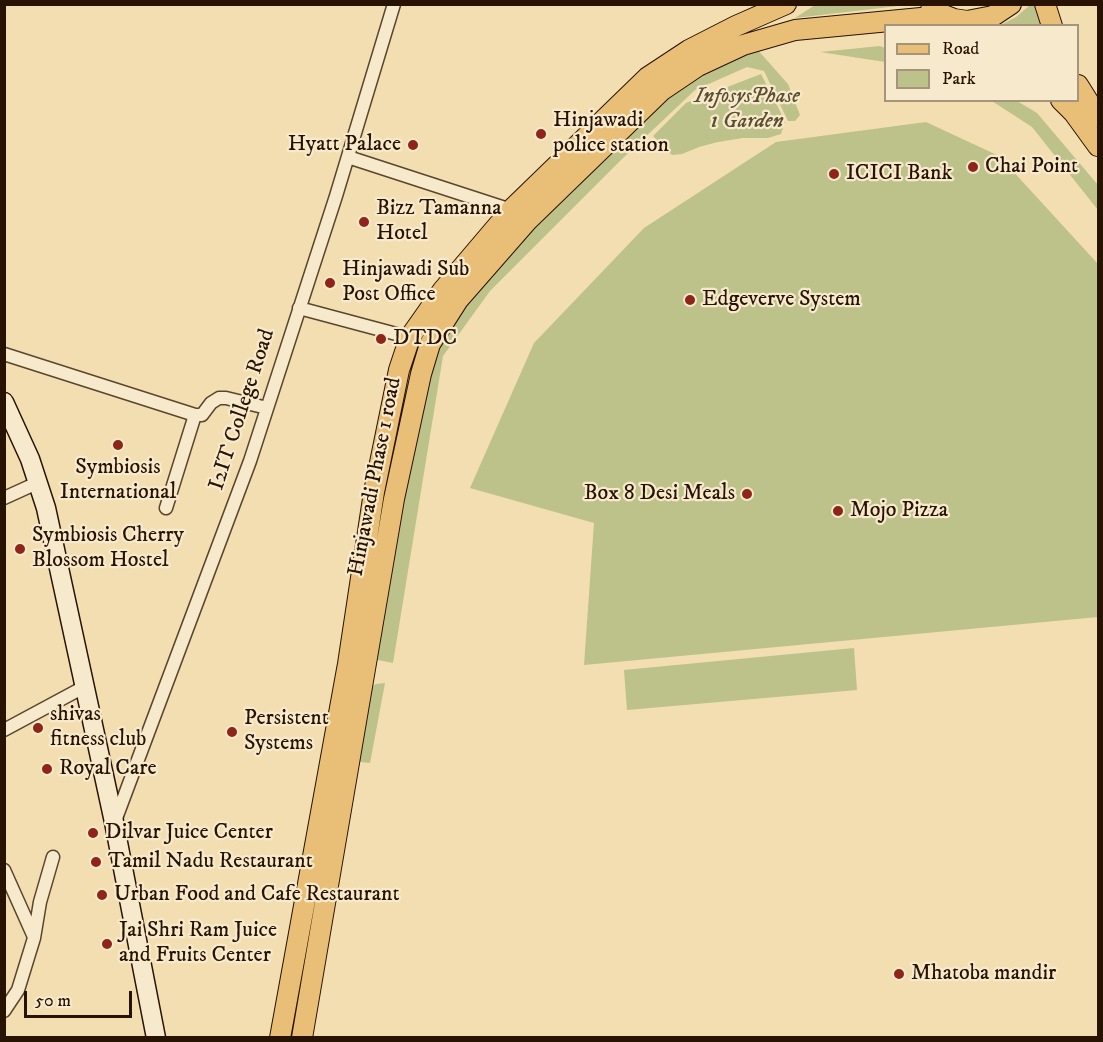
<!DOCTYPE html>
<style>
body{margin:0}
#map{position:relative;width:1103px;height:1042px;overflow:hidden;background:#f2deb0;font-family:"IM FELL DW Pica",serif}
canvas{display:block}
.frame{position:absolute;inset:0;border:6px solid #281201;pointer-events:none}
.legend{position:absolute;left:884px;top:24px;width:195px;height:78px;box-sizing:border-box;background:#f7eacc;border:2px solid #a4947b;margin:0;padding:8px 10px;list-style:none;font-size:18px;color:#281201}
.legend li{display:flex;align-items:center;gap:12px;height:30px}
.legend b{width:30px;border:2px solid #a4947b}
.scale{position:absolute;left:24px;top:991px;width:108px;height:27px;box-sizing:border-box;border:3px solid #281201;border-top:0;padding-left:8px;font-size:18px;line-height:21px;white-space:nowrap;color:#281201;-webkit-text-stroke:4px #f7eacc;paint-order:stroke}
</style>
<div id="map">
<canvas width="1103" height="1042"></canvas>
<div class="frame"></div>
<ul class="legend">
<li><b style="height:8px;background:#e9bf78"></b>Road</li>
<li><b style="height:16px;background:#bdc18a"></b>Park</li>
</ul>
<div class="scale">50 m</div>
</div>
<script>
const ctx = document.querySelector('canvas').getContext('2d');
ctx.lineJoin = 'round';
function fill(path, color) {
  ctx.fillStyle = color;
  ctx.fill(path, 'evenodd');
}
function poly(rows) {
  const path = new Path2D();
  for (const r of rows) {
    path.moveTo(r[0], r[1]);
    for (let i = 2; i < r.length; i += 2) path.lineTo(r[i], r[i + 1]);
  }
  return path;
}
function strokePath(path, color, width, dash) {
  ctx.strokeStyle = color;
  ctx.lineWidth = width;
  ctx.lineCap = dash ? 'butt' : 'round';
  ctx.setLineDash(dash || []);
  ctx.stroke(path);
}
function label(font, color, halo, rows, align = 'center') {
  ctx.font = font + ' "IM FELL DW Pica",serif';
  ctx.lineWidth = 4.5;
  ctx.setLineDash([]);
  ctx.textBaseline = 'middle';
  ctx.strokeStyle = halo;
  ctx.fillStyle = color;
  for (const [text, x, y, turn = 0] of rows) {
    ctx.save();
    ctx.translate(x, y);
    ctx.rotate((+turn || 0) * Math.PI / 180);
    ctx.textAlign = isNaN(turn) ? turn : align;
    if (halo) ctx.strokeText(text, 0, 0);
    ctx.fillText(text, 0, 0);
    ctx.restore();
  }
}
fill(poly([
 [898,5,898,6,795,18,815,5],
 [1030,5,1037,5,1043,25,999,26,1016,17],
 [880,46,885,48,885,62,820,52],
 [756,48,788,84,800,115,795,121,788,121,764,71,747,67,695,90,621,160,490,291,443,356,393,663,373,659,432,357,455,313,488,274,674,89],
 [761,74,785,121,781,134,768,138,743,138,718,142,699,147,682,154,672,155,653,136,686,103],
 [992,101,1017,101,1037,113,1098,185,1098,210,1032,127],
 [926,122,999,156,1098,264,1098,617,584,665,594,523,470,488,534,343,644,228,776,142],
 [854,648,857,690,627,710,624,670],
 [385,683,370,763,353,761,366,689,376,684]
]), '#bdc18a');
const street = poly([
 [348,157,511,210],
 [299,308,415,339],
 [4,354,195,415,202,415,211,403,219,398,226,398,267,408],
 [4,498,37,483],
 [166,508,195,415],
 [4,730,84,687],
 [115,821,250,461,336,196,394,4],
 [4,870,34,937],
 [4,1011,18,990,34,938,40,902,53,857]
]);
const secondary = poly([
 [4,402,30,459,46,508,114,822,156,1038]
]);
const primary = poly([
 [1045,4,1052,26],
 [931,10,954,19,967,21,993,16,1011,4],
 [1078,85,1098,117],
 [1061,100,1074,113,1098,146],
 [280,1038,348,664,374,492,399,370,410,337,443,290,511,210,648,77,689,50,736,26,786,4],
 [302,1038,394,499,421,374,430,344,458,300,528,220,661,91,698,66,743,45,795,30,942,16]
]);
strokePath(street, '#5a452d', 15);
strokePath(secondary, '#281201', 21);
strokePath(primary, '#281201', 22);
strokePath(street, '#f7eacc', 12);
strokePath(secondary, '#f7eacc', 18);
strokePath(primary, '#e9bf78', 20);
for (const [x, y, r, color] of [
 [541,134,6,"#8f2418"],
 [413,145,6,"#8f2418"],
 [973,167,6,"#8f2418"],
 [834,174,6,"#8f2418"],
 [364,222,6,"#8f2418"],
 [330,283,6,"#8f2418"],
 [690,300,6,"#8f2418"],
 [381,339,6,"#8f2418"],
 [118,445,6,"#8f2418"],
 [747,494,6,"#8f2418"],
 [838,511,6,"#8f2418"],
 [20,549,6,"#8f2418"],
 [38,728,6,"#8f2418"],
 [232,732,6,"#8f2418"],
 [47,769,6,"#8f2418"],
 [93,833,6,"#8f2418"],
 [96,862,6,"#8f2418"],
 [102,895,6,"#8f2418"],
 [107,944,6,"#8f2418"],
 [899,974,6,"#8f2418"]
]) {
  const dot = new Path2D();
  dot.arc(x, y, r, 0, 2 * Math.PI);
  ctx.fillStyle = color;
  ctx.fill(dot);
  strokePath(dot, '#f7eacc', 2);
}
label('italic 22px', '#5c4f31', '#f7eacc', [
 ["InfosysPhase",747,97],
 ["1 Garden",747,122]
]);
label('22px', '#281201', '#f7eacc', [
 ["Hinjawadi",553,121],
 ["police station",553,146],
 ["Hyatt Palace",401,145,"right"],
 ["Chai Point",985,167],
 ["ICICI Bank",846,174],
 ["Bizz Tamanna",376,209],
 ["Hotel",376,234],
 ["Hinjawadi Sub",342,270],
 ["Post Office",342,295],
 ["Edgeverve System",702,300],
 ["DTDC",393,339],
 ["Symbiosis",118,468,"center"],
 ["International",118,493,"center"],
 ["Box 8 Desi Meals",735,494,"right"],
 ["Mojo Pizza",850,511],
 ["Symbiosis Cherry",32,536],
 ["Blossom Hostel",32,561],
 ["shivas",50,715],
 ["fitness club",50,740],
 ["Persistent",244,719],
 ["Systems",244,744],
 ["Royal Care",59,769],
 ["Dilvar Juice Center",105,833],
 ["Tamil Nadu Restaurant",108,862],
 ["Urban Food and Cafe Restaurant",114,895],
 ["Jai Shri Ram Juice",119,931],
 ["and Fruits Center",119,956],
 ["Mhatoba mandir",911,974]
], 'left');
label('22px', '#281201', '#f7eacc', [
 ["I2IT College Road",243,410,-72],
 ["Hinjawadi Phase 1 road",376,477,-79]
]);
</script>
